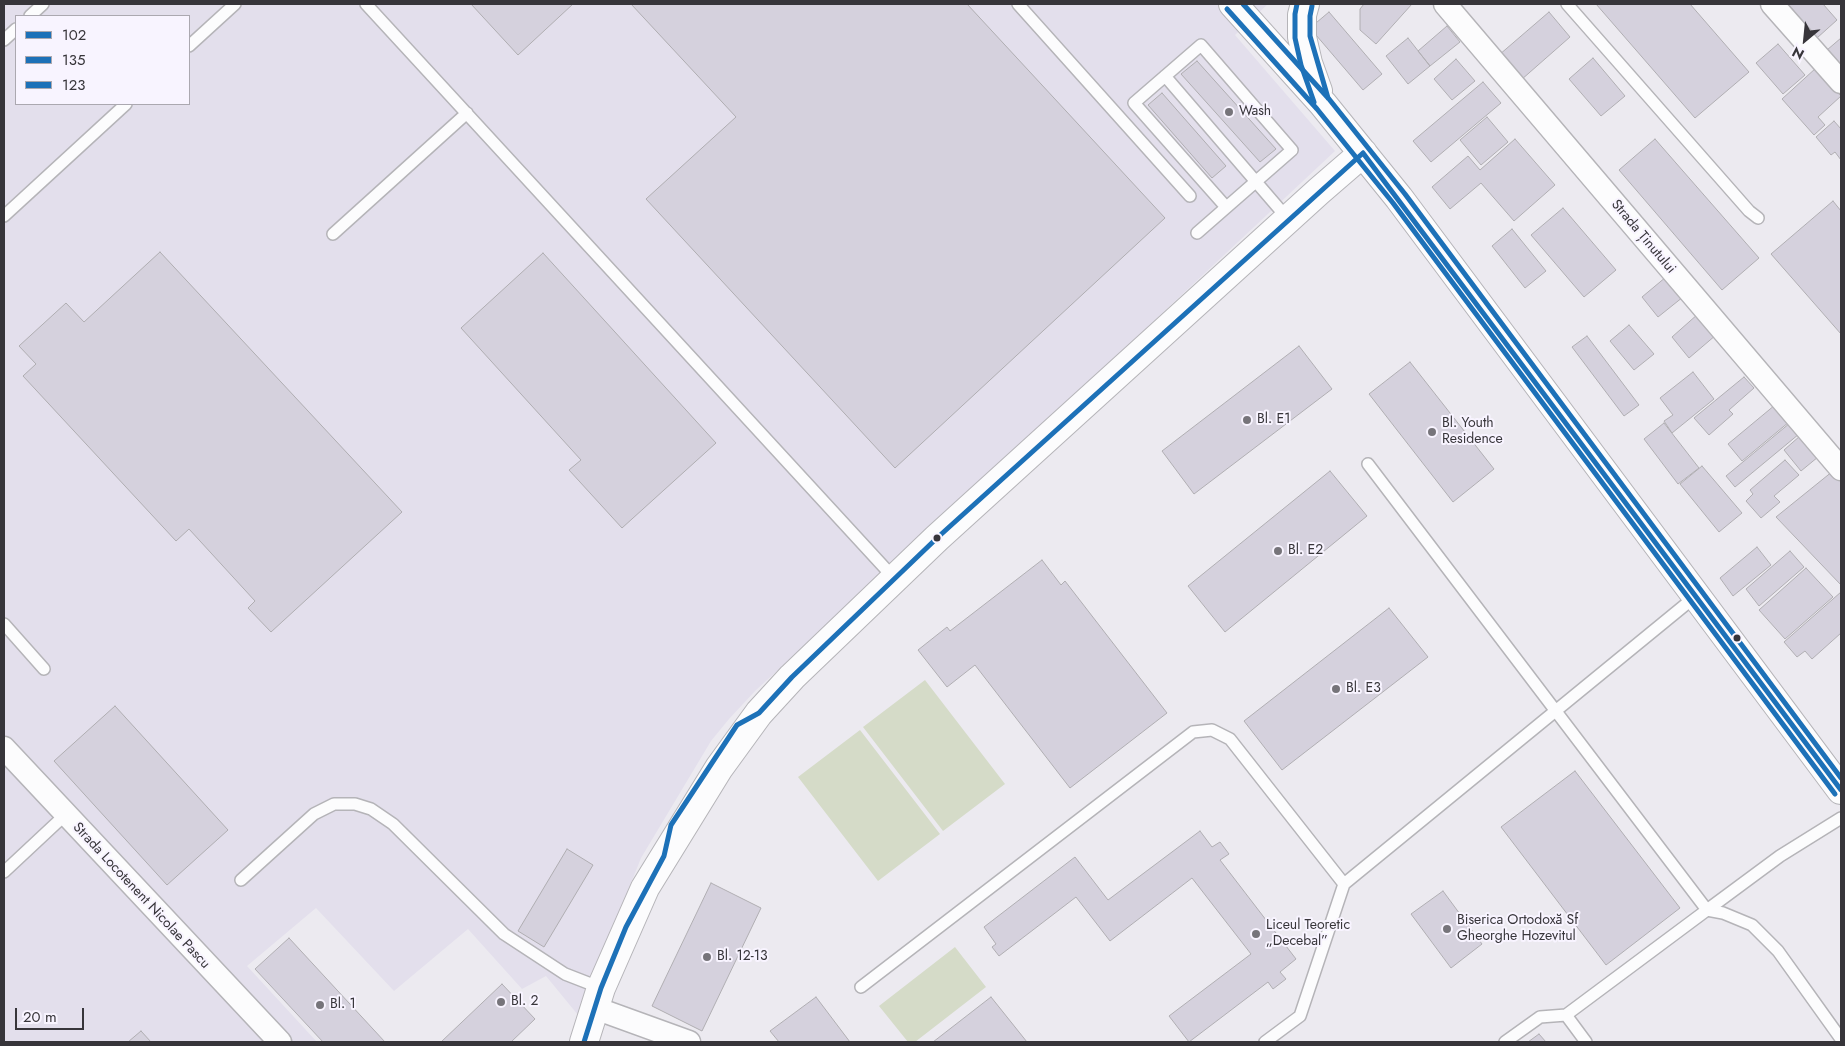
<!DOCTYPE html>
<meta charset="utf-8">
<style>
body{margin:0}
#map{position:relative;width:1845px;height:1046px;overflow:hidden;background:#eceaf0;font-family:Jost,sans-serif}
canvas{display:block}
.frame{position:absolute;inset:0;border:5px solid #37353a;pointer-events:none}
.legend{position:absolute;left:15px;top:15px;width:175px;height:90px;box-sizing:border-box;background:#f8f4ff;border:1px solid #aba8b0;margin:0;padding:6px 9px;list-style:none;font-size:15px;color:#37353a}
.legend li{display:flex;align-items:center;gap:10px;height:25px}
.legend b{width:25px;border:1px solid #aba8b0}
.north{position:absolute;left:1780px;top:15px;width:50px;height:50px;-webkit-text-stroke:4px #f8f4ff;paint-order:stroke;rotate:208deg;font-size:14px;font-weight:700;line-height:20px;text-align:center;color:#37353a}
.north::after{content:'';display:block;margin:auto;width:18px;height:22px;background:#37353a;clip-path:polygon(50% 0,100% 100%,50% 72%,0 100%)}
.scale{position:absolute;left:15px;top:1008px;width:69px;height:22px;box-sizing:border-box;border:2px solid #37353a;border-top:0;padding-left:6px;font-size:15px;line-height:18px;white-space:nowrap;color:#37353a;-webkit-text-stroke:4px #f8f4ff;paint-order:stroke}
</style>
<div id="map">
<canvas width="1845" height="1046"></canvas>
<div class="frame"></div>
<ul class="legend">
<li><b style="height:6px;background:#1d71b8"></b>102</li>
<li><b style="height:6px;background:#1d71b8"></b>135</li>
<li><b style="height:6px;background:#1d71b8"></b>123</li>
</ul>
<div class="north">N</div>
<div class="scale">20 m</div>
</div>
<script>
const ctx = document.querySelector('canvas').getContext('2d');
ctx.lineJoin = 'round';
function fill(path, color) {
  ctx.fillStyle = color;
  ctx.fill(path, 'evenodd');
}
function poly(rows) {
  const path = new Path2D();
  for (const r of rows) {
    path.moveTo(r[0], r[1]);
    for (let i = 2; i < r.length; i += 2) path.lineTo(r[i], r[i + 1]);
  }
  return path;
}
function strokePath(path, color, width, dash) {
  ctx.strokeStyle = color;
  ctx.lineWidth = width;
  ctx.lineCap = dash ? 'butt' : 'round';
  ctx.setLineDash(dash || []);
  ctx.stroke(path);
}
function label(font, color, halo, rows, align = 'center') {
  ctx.font = font + ' Jost,sans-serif';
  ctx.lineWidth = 4;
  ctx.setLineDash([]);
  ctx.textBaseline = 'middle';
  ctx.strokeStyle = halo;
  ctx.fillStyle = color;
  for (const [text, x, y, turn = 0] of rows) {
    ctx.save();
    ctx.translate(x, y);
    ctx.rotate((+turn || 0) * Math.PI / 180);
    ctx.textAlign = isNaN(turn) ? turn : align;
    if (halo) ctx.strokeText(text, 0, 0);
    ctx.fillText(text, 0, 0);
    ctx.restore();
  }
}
fill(poly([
 [4,4,1268,4,1235,35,1335,151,882,576,756,690,729,719,711,741,641,858,578,1015,546,976,522,989,468,929,394,991,316,908,247,966,317,1042,4,1042],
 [16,16,189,16,189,104,16,104]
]), '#e3dfec');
fill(poly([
 [925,680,1005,784,943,831,863,727],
 [860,730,940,834,878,881,798,777],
 [955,947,986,987,915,1042,908,1042,879,1006]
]), '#d5dbc8');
const building = poly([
 [471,4,573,4,518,55,471,4],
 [631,4,967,4,1165,218,895,468,646,199,736,117,631,4],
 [1364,4,1363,4,1412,4,1376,44,1360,30,1360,9,1364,4],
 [1596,4,1690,4,1749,72,1695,118,1596,4],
 [1788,4,1823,4,1837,20,1817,38,1788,4],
 [1329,12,1382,74,1363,90,1310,28,1329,12],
 [1549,12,1570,37,1521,80,1499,55,1549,12],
 [1447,26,1460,42,1430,66,1418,51,1447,26],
 [1408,38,1430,66,1408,84,1386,56,1408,38],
 [1841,38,1841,66,1827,50,1841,38],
 [1778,44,1805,75,1783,94,1756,63,1778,44],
 [1593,58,1625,96,1601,116,1569,79,1593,58],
 [1456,59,1475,81,1452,100,1434,79,1456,59],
 [1197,61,1276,149,1260,162,1181,74,1197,61],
 [1816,68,1841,96,1818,117,1825,125,1814,135,1782,99,1816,68],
 [1483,82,1501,103,1431,162,1413,141,1483,82],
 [1162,93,1226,166,1212,178,1148,105,1162,93],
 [1487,117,1508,142,1481,165,1460,140,1487,117],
 [1834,121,1841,129,1841,160,1835,152,1831,155,1816,137,1834,121],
 [1515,139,1555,185,1514,221,1481,183,1450,209,1432,187,1468,156,1480,170,1515,139],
 [1655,139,1759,258,1722,290,1619,170,1655,139],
 [1833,201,1841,211,1841,334,1771,254,1833,201],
 [1563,208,1616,270,1584,297,1531,235,1563,208],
 [1512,229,1546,271,1525,288,1492,246,1512,229],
 [160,252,402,512,271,632,248,608,255,601,189,529,176,541,23,376,36,364,19,346,66,303,84,322,160,252],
 [543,253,716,443,622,528,569,470,581,460,461,328,543,253],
 [1666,277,1683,297,1658,317,1642,297,1666,277],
 [1698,314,1716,335,1689,358,1672,337,1698,314],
 [1629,325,1654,354,1634,370,1610,341,1629,325],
 [1587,336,1639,405,1624,416,1572,347,1587,336],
 [1299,346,1332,389,1194,494,1162,451,1299,346],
 [1410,362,1494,469,1453,502,1369,394,1410,362],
 [1693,372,1714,399,1672,433,1664,421,1673,415,1660,398,1693,372],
 [1744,377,1754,388,1729,410,1733,414,1709,435,1694,418,1744,377],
 [1775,405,1789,422,1742,461,1728,444,1775,405],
 [1664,423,1699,468,1678,484,1644,439,1664,423],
 [1790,423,1799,434,1735,487,1726,476,1790,423],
 [1800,436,1818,457,1801,471,1784,450,1800,436],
 [1785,460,1799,475,1774,496,1780,502,1761,518,1746,501,1753,494,1750,490,1785,460],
 [1702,466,1742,513,1719,532,1680,484,1702,466],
 [1330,471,1367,516,1225,632,1188,586,1330,471],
 [1833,471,1841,482,1841,585,1776,517,1833,471],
 [1757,547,1771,565,1733,596,1720,578,1757,547],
 [1790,551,1804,567,1759,606,1746,589,1790,551],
 [1042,560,1061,585,1065,581,1167,713,1070,788,975,665,947,687,918,650,947,627,950,631,1042,560],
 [1806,568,1833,597,1785,639,1759,610,1806,568],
 [1841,592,1841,633,1812,659,1805,651,1797,657,1784,642,1841,592],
 [1389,608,1428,657,1282,770,1244,721,1389,608],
 [115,706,228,830,167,885,54,761,115,706],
 [1575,771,1680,908,1606,965,1501,827,1575,771],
 [1200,831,1212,847,1220,842,1229,854,1220,860,1296,959,1280,972,1286,979,1273,989,1268,982,1189,1042,1169,1016,1251,954,1192,878,1110,941,1076,897,999,956,992,947,996,944,984,927,1075,857,1108,900,1200,831],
 [567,849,593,865,544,947,518,931,567,849],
 [711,883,761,908,702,1031,652,1006,711,883],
 [1443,891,1482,944,1451,968,1411,914,1443,891],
 [289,938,385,1042,323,1042,255,969,289,938],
 [502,984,535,1019,511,1042,441,1042,502,984],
 [816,997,850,1042,779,1042,770,1031,816,997],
 [991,997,1027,1042,933,1042,991,997],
 [141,1031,151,1042,128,1042,141,1031],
 [1539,1034,1546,1042,1528,1042,1539,1034]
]);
fill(building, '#d5d1dd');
strokePath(building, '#b0aeb2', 1);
const service = poly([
 [366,4,894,578],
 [1018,4,1190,196],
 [1567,4,1749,211,1758,218],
 [30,16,43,4],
 [4,40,16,29],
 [189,46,235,4],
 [1165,76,1288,219],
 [4,216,126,104],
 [1197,233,1292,150,1201,45,1134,103,1226,207],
 [333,234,467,113],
 [1368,464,1707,910,1780,856,1841,818],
 [4,624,44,669],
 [4,872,65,815],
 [241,880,314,814,334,804,355,804,371,809,393,824,504,934,565,974,601,988],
 [861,987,1193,732,1212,730,1230,739,1344,884],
 [1566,1015,1586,1042],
 [1265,1042,1300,1016,1344,884,1696,596],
 [1505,1042,1540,1017,1566,1015,1707,910,1723,913,1752,925,1778,951,1841,1039]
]);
const minor = poly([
 [1445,4,1841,469],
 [1772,4,1841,82],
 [4,748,280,1042],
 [595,1008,689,1042]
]);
const tertiary = poly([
 [1233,4,1323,104,1399,198,1841,790],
 [1305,4,1302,15,1302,37,1308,63,1318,91],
 [584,1042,601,988,645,888,719,768,759,713,792,677,937,538,1319,191,1363,153]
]);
strokePath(service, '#b5b4b8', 14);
strokePath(minor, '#b5b4b8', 25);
strokePath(tertiary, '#b5b4b8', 30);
strokePath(service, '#fcfcfd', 11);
strokePath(minor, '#fcfcfd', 22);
strokePath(tertiary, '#fcfcfd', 28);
strokePath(poly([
 [1363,153,1841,790],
 [584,1042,601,988,626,927,664,856,671,825,737,725,759,713,792,677,937,538,1363,153]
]), '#1d71b8', 5);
strokePath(poly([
 [1297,4,1295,14,1295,38,1301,65,1314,102],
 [1227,9,1317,109,1393,203,1835,794]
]), '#1d71b8', 5);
strokePath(poly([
 [1243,4,1329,99,1405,194,1841,778],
 [1312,6,1310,16,1310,36,1328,98]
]), '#1d71b8', 5);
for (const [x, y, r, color] of [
 [1229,112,5,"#76747a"],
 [1247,420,5,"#76747a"],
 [1432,432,5,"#76747a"],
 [937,538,4.5,"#37353a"],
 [1278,551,5,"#76747a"],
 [1737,638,4.5,"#37353a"],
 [1336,689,5,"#76747a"],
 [1447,929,5,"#76747a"],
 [1256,934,5,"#76747a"],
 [707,957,5,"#76747a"],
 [501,1002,5,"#76747a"],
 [320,1005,5,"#76747a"]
]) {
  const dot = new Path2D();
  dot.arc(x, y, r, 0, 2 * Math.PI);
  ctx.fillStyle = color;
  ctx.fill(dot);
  strokePath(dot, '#f8f4ff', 2);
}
label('14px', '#37353a', '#f8f4ff', [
 ["Wash",1239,112],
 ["Bl. E1",1257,420],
 ["Bl. Youth",1442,424],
 ["Residence",1442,440],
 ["Bl. E2",1288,551],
 ["Bl. E3",1346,689],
 ["Biserica Ortodoxă Sf",1457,921],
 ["Gheorghe Hozevitul",1457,937],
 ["Liceul Teoretic",1266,926],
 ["„Decebal”",1266,942],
 ["Bl. 12-13",717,957],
 ["Bl. 2",511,1002],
 ["Bl. 1",330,1005]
], 'left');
label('14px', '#37353a', '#f8f4ff', [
 ["Strada Ținutului",1643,237,50],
 ["Strada Locotenent Nicolae Pascu",141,896,47]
]);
</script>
